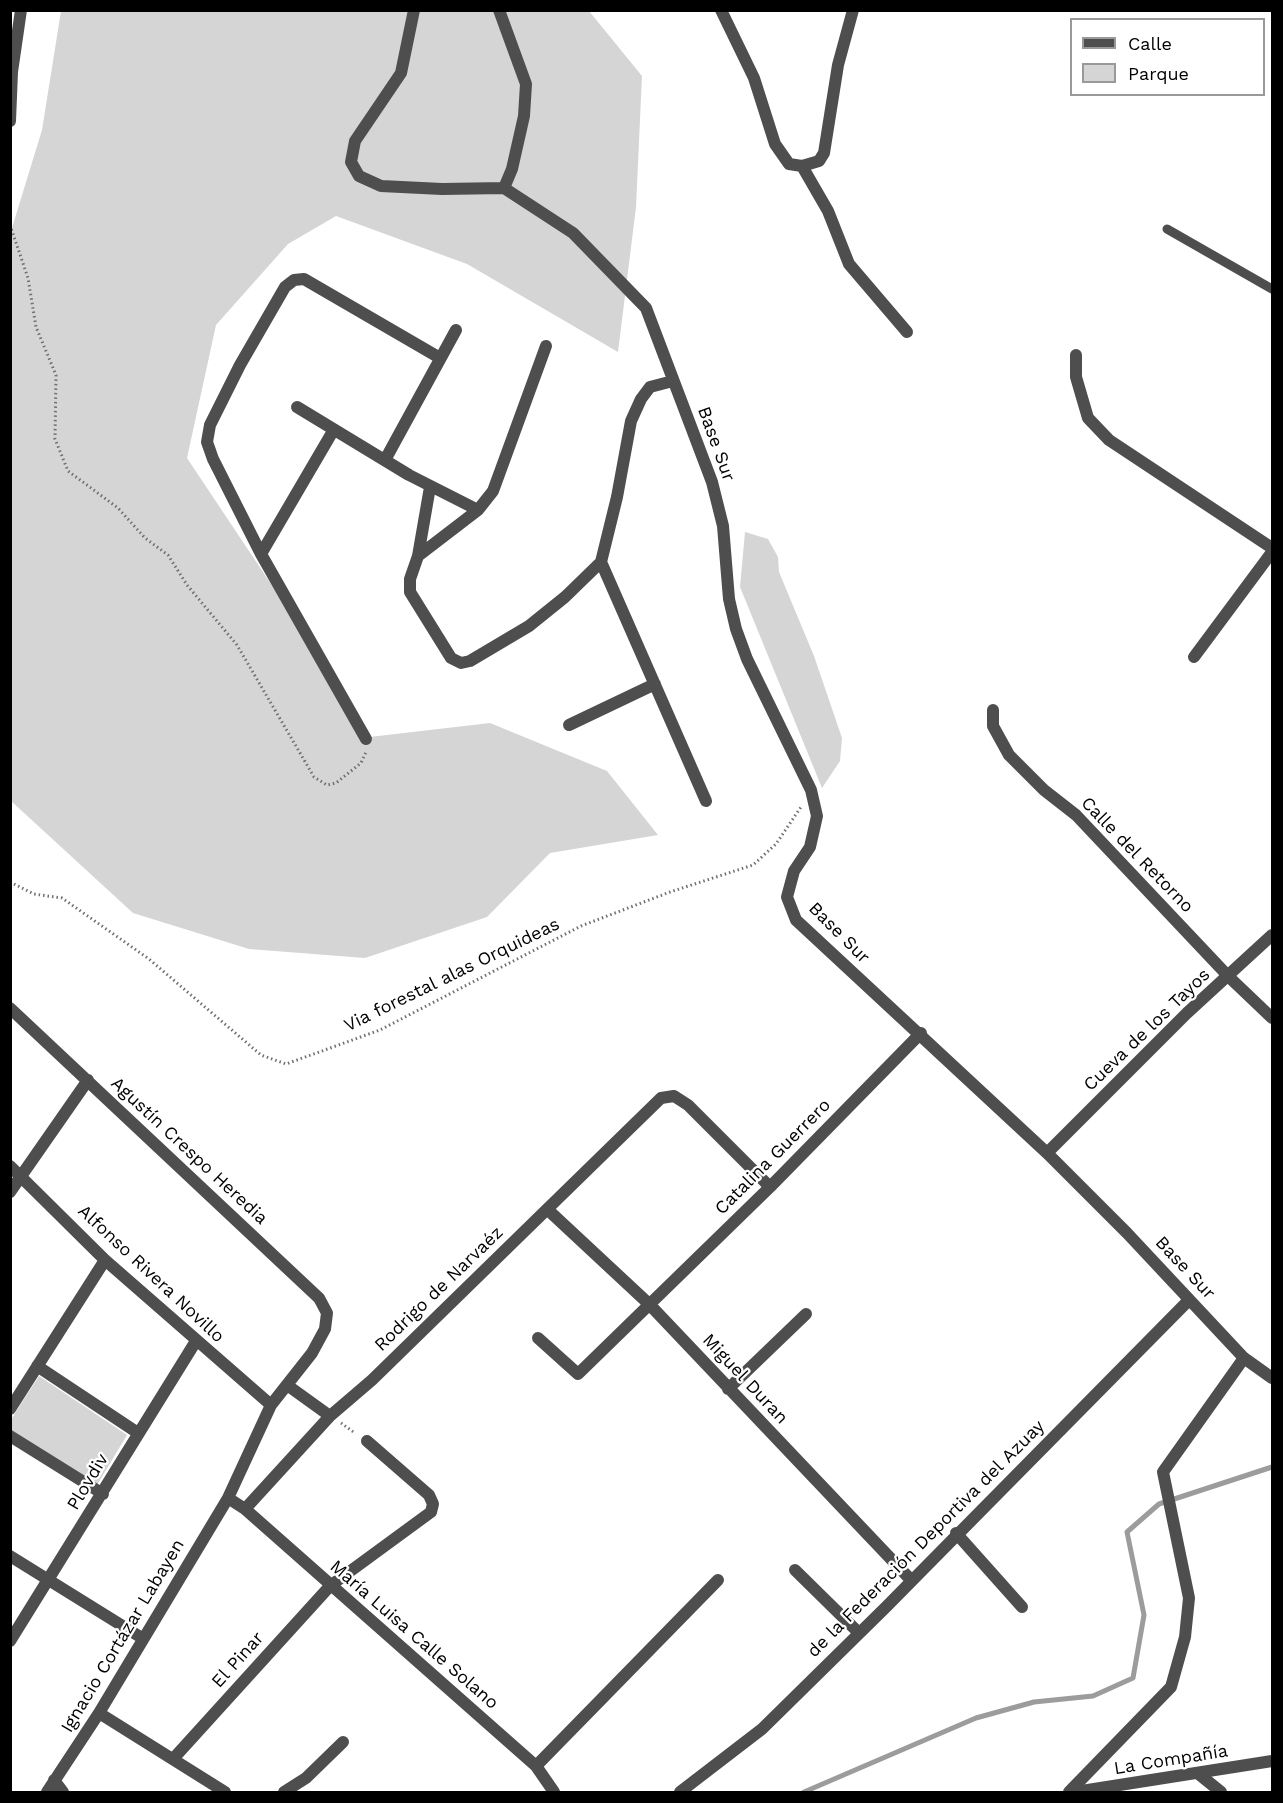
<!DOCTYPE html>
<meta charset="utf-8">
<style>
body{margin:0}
#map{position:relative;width:1283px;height:1803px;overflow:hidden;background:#fff;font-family:"Work Sans",sans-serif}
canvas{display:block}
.frame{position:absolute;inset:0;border:12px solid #000;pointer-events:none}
.legend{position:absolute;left:1070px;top:18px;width:195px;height:78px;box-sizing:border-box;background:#fff;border:2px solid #999;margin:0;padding:8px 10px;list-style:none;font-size:18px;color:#000}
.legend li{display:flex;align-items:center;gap:12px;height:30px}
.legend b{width:30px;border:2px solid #999}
</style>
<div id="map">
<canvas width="1283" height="1803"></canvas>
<div class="frame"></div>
<ul class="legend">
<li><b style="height:8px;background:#4e4e4e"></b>Calle</li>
<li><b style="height:16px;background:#d5d5d5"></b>Parque</li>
</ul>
</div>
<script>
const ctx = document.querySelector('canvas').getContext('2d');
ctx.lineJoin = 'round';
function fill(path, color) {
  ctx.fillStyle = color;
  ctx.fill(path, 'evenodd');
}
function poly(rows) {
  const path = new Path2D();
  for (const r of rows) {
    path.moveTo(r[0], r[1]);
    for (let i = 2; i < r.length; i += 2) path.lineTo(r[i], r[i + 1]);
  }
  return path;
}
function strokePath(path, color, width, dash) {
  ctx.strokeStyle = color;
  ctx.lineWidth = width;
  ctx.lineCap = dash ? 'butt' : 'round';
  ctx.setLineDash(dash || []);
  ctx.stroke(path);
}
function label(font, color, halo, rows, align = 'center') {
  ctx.font = font + ' "Work Sans",sans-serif';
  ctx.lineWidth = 4.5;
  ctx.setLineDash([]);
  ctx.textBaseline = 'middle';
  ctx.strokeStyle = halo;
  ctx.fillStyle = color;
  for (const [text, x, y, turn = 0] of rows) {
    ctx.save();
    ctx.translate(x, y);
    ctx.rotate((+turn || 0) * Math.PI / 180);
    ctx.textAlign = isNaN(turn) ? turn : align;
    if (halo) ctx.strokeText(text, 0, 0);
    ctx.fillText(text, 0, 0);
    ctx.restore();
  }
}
fill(poly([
 [61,11,589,11,642,76,636,207,618,352,467,264,336,216,288,244,216,325,187,458,273,587,361,738,490,723,607,771,658,835,550,853,487,917,365,958,249,949,133,913,11,801,11,231,42,130],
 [745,532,768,539,778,557,779,572,814,656,842,738,840,761,822,788,740,587],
 [39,1376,127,1435,97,1485,11,1434,10,1421]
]), '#d5d5d5');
strokePath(poly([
 [804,1792,976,1718,1034,1702,1093,1696,1133,1678,1144,1615,1127,1532,1159,1504,1272,1467]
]), '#9c9c9c', 5);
strokePath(poly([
 [10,225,28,278,36,327,56,375,55,439,68,471,118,508,145,538,168,555,187,585,237,645,314,777,327,785,336,783,361,763,366,752],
 [10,882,34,894,62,898,149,959,261,1055,286,1064,380,1030,581,926,670,892,753,865,776,844,801,807],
 [341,1423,355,1433]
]), '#707070', 3, [1.5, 3]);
strokePath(poly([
 [1167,229,1272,289]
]), '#4e4e4e', 9);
strokePath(poly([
 [414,10,401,73,355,141,351,162,359,176,381,186,442,189,504,188,573,233,646,308,712,482,723,526,729,599,736,629,747,659,811,790,817,816,810,847,794,871,787,897,796,920,1047,1153,1127,1233,1244,1358,1272,1378],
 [499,10,526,84,524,116,512,169,504,188],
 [721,10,754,78,775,144,789,164,802,166,819,161,824,153,838,65,853,10],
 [10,121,12,72,21,10],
 [802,166,828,211,849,264,907,332],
 [1076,355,1076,377,1088,418,1109,440,1272,548],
 [297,407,409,475,478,510],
 [385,460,456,330],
 [430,487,418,556,410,579,410,592,451,658,461,663,470,661,529,626,565,597,601,562,617,497,631,421,641,399,650,387,673,381],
 [261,554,333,431],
 [418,556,478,510,493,491,546,346],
 [601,562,706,801],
 [1194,657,1272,552],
 [993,710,993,726,1009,755,1044,790,1076,815,1229,977,1272,1018],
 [569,725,655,684],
 [366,739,261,554,213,459,207,442,210,425,240,365,285,287,294,280,304,279,440,358],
 [10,1008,319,1298,327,1313,325,1329,312,1353,271,1405,228,1498],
 [1047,1153,1187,1013,1272,935],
 [10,1166,105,1260,271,1405],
 [10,1192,88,1080],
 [547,1209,649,1304,911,1580],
 [538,1338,578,1374,770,1187,921,1033],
 [37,1366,138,1433],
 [287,1385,330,1416],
 [728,1389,806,1314],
 [10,1409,105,1260],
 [10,1436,103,1494],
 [245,1509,330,1416,372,1380,661,1098,674,1096,688,1105,770,1187],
 [956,1533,1022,1607],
 [10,1556,142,1638],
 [795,1570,859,1633],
 [10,1641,196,1341],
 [99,1713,225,1792],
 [173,1759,330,1586,431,1512,433,1504,429,1495,367,1441],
 [536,1766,718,1580],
 [1200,1775,1221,1792],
 [54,1780,63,1792],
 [47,1792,99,1713,228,1498,245,1509,536,1766,554,1792],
 [284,1792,306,1778,343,1742],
 [680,1792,762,1729,886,1607,1189,1300],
 [1069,1792,1171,1687,1185,1637,1189,1598,1163,1472,1244,1358]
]), '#4e4e4e', 12);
strokePath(poly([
 [1075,1792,1272,1761]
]), '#4e4e4e', 12);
label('18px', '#000', '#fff', [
 ["Base Sur",716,444,70],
 ["Calle del Retorno",1137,855,46],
 ["Base Sur",839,933,45],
 ["Via forestal alas Orquideas",452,975,-26],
 ["Cueva de los Tayos",1147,1030,-44],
 ["Agustín Crespo Heredia",189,1151,43],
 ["Catalina Guerrero",773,1157,-45],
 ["Base Sur",1185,1268,47],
 ["Alfonso Rivera Novillo",151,1274,43],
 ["Rodrigo de Narvaéz",439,1289,-44],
 ["Miguel Duran",745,1379,47],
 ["Plovdiv",88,1482,-59],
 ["de la Federación Deportiva del Azuay",926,1539,-45],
 ["María Luisa Calle Solano",414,1635,41],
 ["Ignacio Cortázar Labayen",123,1636,-59],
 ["El Pinar",238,1660,-48],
 ["La Compañía",1171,1760,-9]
]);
</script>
